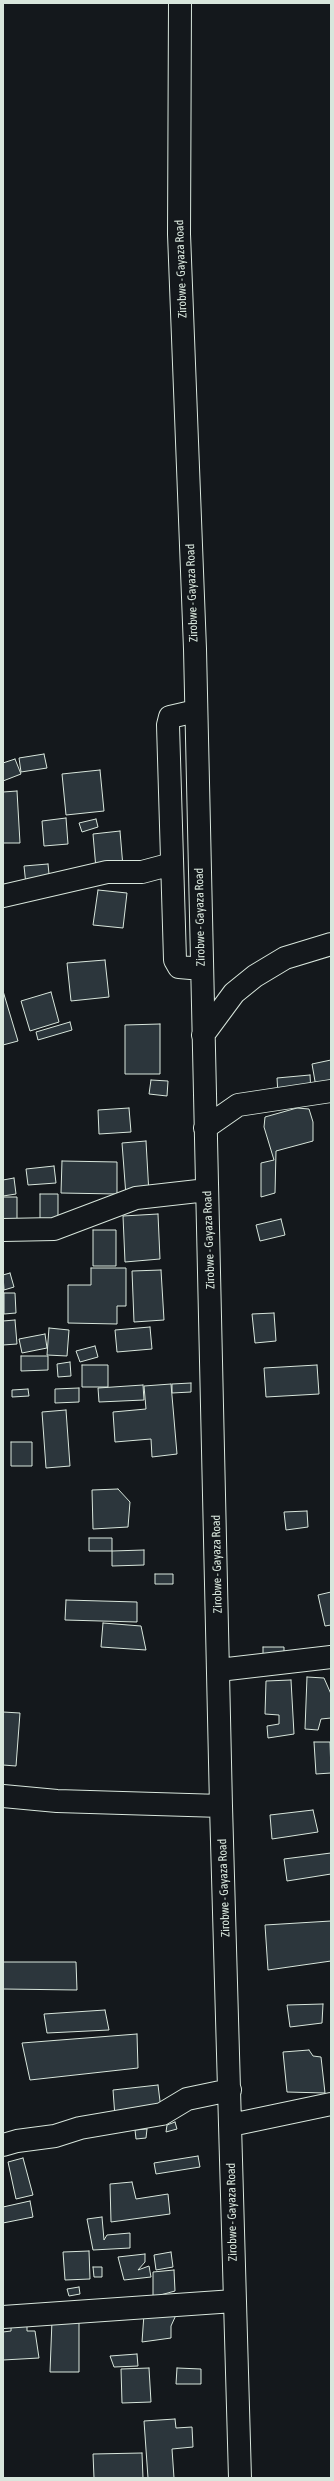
<!DOCTYPE html>
<style>
body{margin:0}
#map{position:relative;width:334px;height:2481px;overflow:hidden;background:#14181c;font-family:"Asap Condensed",sans-serif}
canvas{display:block}
.frame{position:absolute;inset:0;border:4px solid #d8e6dc;pointer-events:none}
</style>
<div id="map">
<canvas width="334" height="2481"></canvas>
<div class="frame"></div>
</div>
<script>
const ctx = document.querySelector('canvas').getContext('2d');
ctx.lineJoin = 'round';
function fill(path, color) {
  ctx.fillStyle = color;
  ctx.fill(path, 'evenodd');
}
function poly(rows) {
  const path = new Path2D();
  for (const r of rows) {
    path.moveTo(r[0], r[1]);
    for (let i = 2; i < r.length; i += 2) path.lineTo(r[i], r[i + 1]);
  }
  return path;
}
function strokePath(path, color, width, dash) {
  ctx.strokeStyle = color;
  ctx.lineWidth = width;
  ctx.lineCap = dash ? 'butt' : 'round';
  ctx.setLineDash(dash || []);
  ctx.stroke(path);
}
function label(font, color, halo, rows, align = 'center') {
  ctx.font = font + ' "Asap Condensed",sans-serif';
  ctx.lineWidth = 3;
  ctx.setLineDash([]);
  ctx.textBaseline = 'middle';
  ctx.strokeStyle = halo;
  ctx.fillStyle = color;
  for (const [text, x, y, turn = 0] of rows) {
    ctx.save();
    ctx.translate(x, y);
    ctx.rotate((+turn || 0) * Math.PI / 180);
    ctx.textAlign = isNaN(turn) ? turn : align;
    if (halo) ctx.strokeText(text, 0, 0);
    ctx.fillText(text, 0, 0);
    ctx.restore();
  }
}
const building = poly([
 [44,754,47,768,21,772,19,758,44,754],
 [15,759,21,774,3,781,3,763,15,759],
 [100,770,104,811,66,815,62,774,100,770],
 [17,791,20,843,3,843,3,792,17,791],
 [66,818,68,844,44,846,42,821,66,818],
 [96,819,98,827,82,832,79,823,96,819],
 [120,831,123,867,96,869,93,834,120,831],
 [48,864,50,884,26,885,24,866,48,864],
 [98,890,127,893,123,928,93,925,98,890],
 [105,960,109,997,71,1001,67,963,105,960],
 [3,991,18,1041,3,1045,3,991],
 [51,992,59,1022,30,1031,21,1001,51,992],
 [70,1022,72,1030,38,1040,36,1032,70,1022],
 [160,1024,160,1074,125,1074,125,1025,160,1024],
 [331,1060,331,1084,316,1087,312,1064,331,1060],
 [310,1075,311,1092,278,1095,277,1078,310,1075],
 [151,1080,168,1081,167,1096,149,1094,151,1080],
 [129,1108,131,1132,99,1134,98,1110,129,1108],
 [297,1108,309,1109,313,1122,313,1141,276,1151,275,1193,261,1197,261,1163,274,1160,264,1127,265,1117,297,1108],
 [146,1141,149,1194,126,1196,122,1143,146,1141],
 [62,1161,117,1162,117,1194,61,1193,62,1161],
 [54,1166,56,1183,28,1185,26,1169,54,1166],
 [14,1178,16,1194,3,1196,3,1180,14,1178],
 [40,1194,58,1194,58,1223,40,1223,40,1194],
 [3,1197,17,1197,17,1219,3,1219,3,1197],
 [158,1214,160,1259,125,1262,123,1216,158,1214],
 [281,1219,285,1235,260,1241,256,1225,281,1219],
 [93,1230,116,1230,116,1266,93,1266,93,1230],
 [91,1268,126,1268,126,1306,117,1306,117,1324,68,1323,68,1285,91,1285,91,1268],
 [161,1270,164,1320,134,1322,132,1271,161,1270],
 [10,1273,14,1287,4,1290,3,1275,10,1273],
 [4,1293,15,1293,16,1313,4,1314,4,1293],
 [274,1313,276,1341,255,1343,252,1314,274,1313],
 [15,1320,17,1344,3,1345,3,1321,15,1320],
 [150,1327,152,1349,117,1352,115,1330,150,1327],
 [49,1328,69,1330,67,1356,47,1355,49,1328],
 [45,1334,47,1348,22,1353,19,1339,45,1334],
 [95,1346,98,1357,80,1362,76,1351,95,1346],
 [21,1356,48,1356,48,1370,21,1371,21,1356],
 [70,1362,71,1376,58,1377,57,1364,70,1362],
 [82,1365,108,1365,108,1387,82,1387,82,1365],
 [317,1365,319,1394,266,1397,264,1368,317,1365],
 [191,1383,191,1392,172,1393,172,1384,191,1383],
 [171,1384,177,1454,152,1457,151,1439,115,1442,113,1412,146,1409,144,1386,171,1384],
 [143,1385,144,1400,99,1402,98,1388,143,1385],
 [79,1388,79,1402,55,1403,55,1389,79,1388],
 [28,1389,29,1396,12,1397,12,1390,28,1389],
 [66,1410,70,1466,46,1468,42,1412,66,1410],
 [11,1442,32,1442,32,1466,11,1466,11,1442],
 [118,1489,130,1502,128,1527,93,1529,92,1490,118,1489],
 [307,1511,308,1527,286,1530,284,1512,307,1511],
 [89,1538,112,1538,112,1551,89,1551,89,1538],
 [144,1550,144,1565,112,1566,112,1551,144,1550],
 [155,1574,173,1574,173,1584,155,1584,155,1574],
 [331,1592,331,1625,325,1626,318,1595,331,1592],
 [66,1600,137,1602,137,1622,65,1620,66,1600],
 [103,1623,141,1626,146,1650,101,1647,103,1623],
 [263,1647,284,1647,284,1659,263,1659,263,1647],
 [307,1677,324,1678,331,1694,331,1718,321,1719,318,1730,305,1729,307,1677],
 [291,1680,294,1734,268,1738,267,1726,279,1724,279,1715,265,1714,266,1681,291,1680],
 [3,1712,20,1713,16,1766,3,1765,3,1712],
 [314,1742,330,1742,331,1773,316,1774,314,1742],
 [313,1810,318,1832,272,1839,270,1815,313,1810],
 [331,1853,331,1874,287,1881,284,1859,331,1853],
 [331,1921,331,1961,268,1970,265,1925,331,1921],
 [3,1962,76,1962,77,1990,3,1989,3,1962],
 [323,2004,322,2023,290,2027,287,2005,323,2004],
 [105,2010,109,2030,47,2033,44,2014,105,2010],
 [137,2034,138,2068,30,2080,22,2043,137,2034],
 [309,2050,313,2056,321,2057,325,2093,287,2092,283,2052,309,2050],
 [158,2085,161,2109,115,2117,113,2090,158,2085],
 [175,2122,177,2129,166,2132,167,2125,175,2122],
 [147,2129,146,2138,136,2139,135,2130,147,2129],
 [198,2156,200,2167,156,2174,154,2163,198,2156],
 [23,2158,33,2195,16,2199,8,2162,23,2158],
 [132,2182,136,2199,168,2194,170,2214,111,2222,110,2184,132,2182],
 [30,2201,33,2217,3,2223,3,2207,30,2201],
 [102,2217,104,2240,107,2235,130,2233,130,2248,93,2250,87,2219,102,2217],
 [89,2251,90,2279,65,2280,63,2252,89,2251],
 [171,2252,173,2267,156,2270,154,2255,171,2252],
 [145,2254,145,2262,138,2270,149,2266,151,2277,124,2280,118,2257,145,2254],
 [93,2267,102,2267,102,2277,94,2277,93,2267],
 [174,2270,175,2291,153,2297,153,2272,174,2270],
 [79,2287,80,2294,69,2296,67,2289,79,2287],
 [144,2314,176,2315,171,2326,171,2338,142,2342,144,2314],
 [79,2319,79,2372,50,2372,52,2320,79,2319],
 [11,2324,27,2325,27,2331,35,2331,39,2358,3,2360,3,2332,11,2331,11,2324],
 [137,2354,138,2366,114,2367,110,2356,137,2354],
 [149,2368,151,2402,122,2403,121,2369,149,2368],
 [177,2368,201,2369,201,2384,176,2384,177,2368],
 [175,2419,176,2428,192,2427,193,2447,172,2449,174,2478,148,2478,144,2421,175,2419],
 [142,2453,143,2478,94,2478,93,2454,142,2453]
]);
fill(building, '#2c363c');
strokePath(building, '#d8e6dc', 1);
const minor = poly([
 [180,3,179,234,195,649,221,1806,240,2478],
 [196,711,170,717,168,725,175,960,179,967,202,969],
 [3,896,107,872,142,872,172,864],
 [203,1035,234,993,255,976,285,958,331,944],
 [205,1128,238,1105,331,1091],
 [3,1230,54,1229,136,1198,207,1190],
 [219,1670,331,1657],
 [3,1796,57,1801,221,1806],
 [231,2125,331,2104],
 [3,2145,17,2141,55,2136,80,2128,162,2114,187,2099,230,2090],
 [3,2317,234,2301]
]);
strokePath(minor, '#d8e6dc', 24);
strokePath(minor, '#14181c', 22);
label('12px', '#d8e6dc', '#14181c', [
 ["Zirobwe - Gayaza Road",181,269,-92],
 ["Zirobwe - Gayaza Road",192,593,-92],
 ["Zirobwe - Gayaza Road",200,917,-91],
 ["Zirobwe - Gayaza Road",209,1240,-92],
 ["Zirobwe - Gayaza Road",217,1564,-91],
 ["Zirobwe - Gayaza Road",224,1888,-92],
 ["Zirobwe - Gayaza Road",232,2212,-91]
]);
</script>
